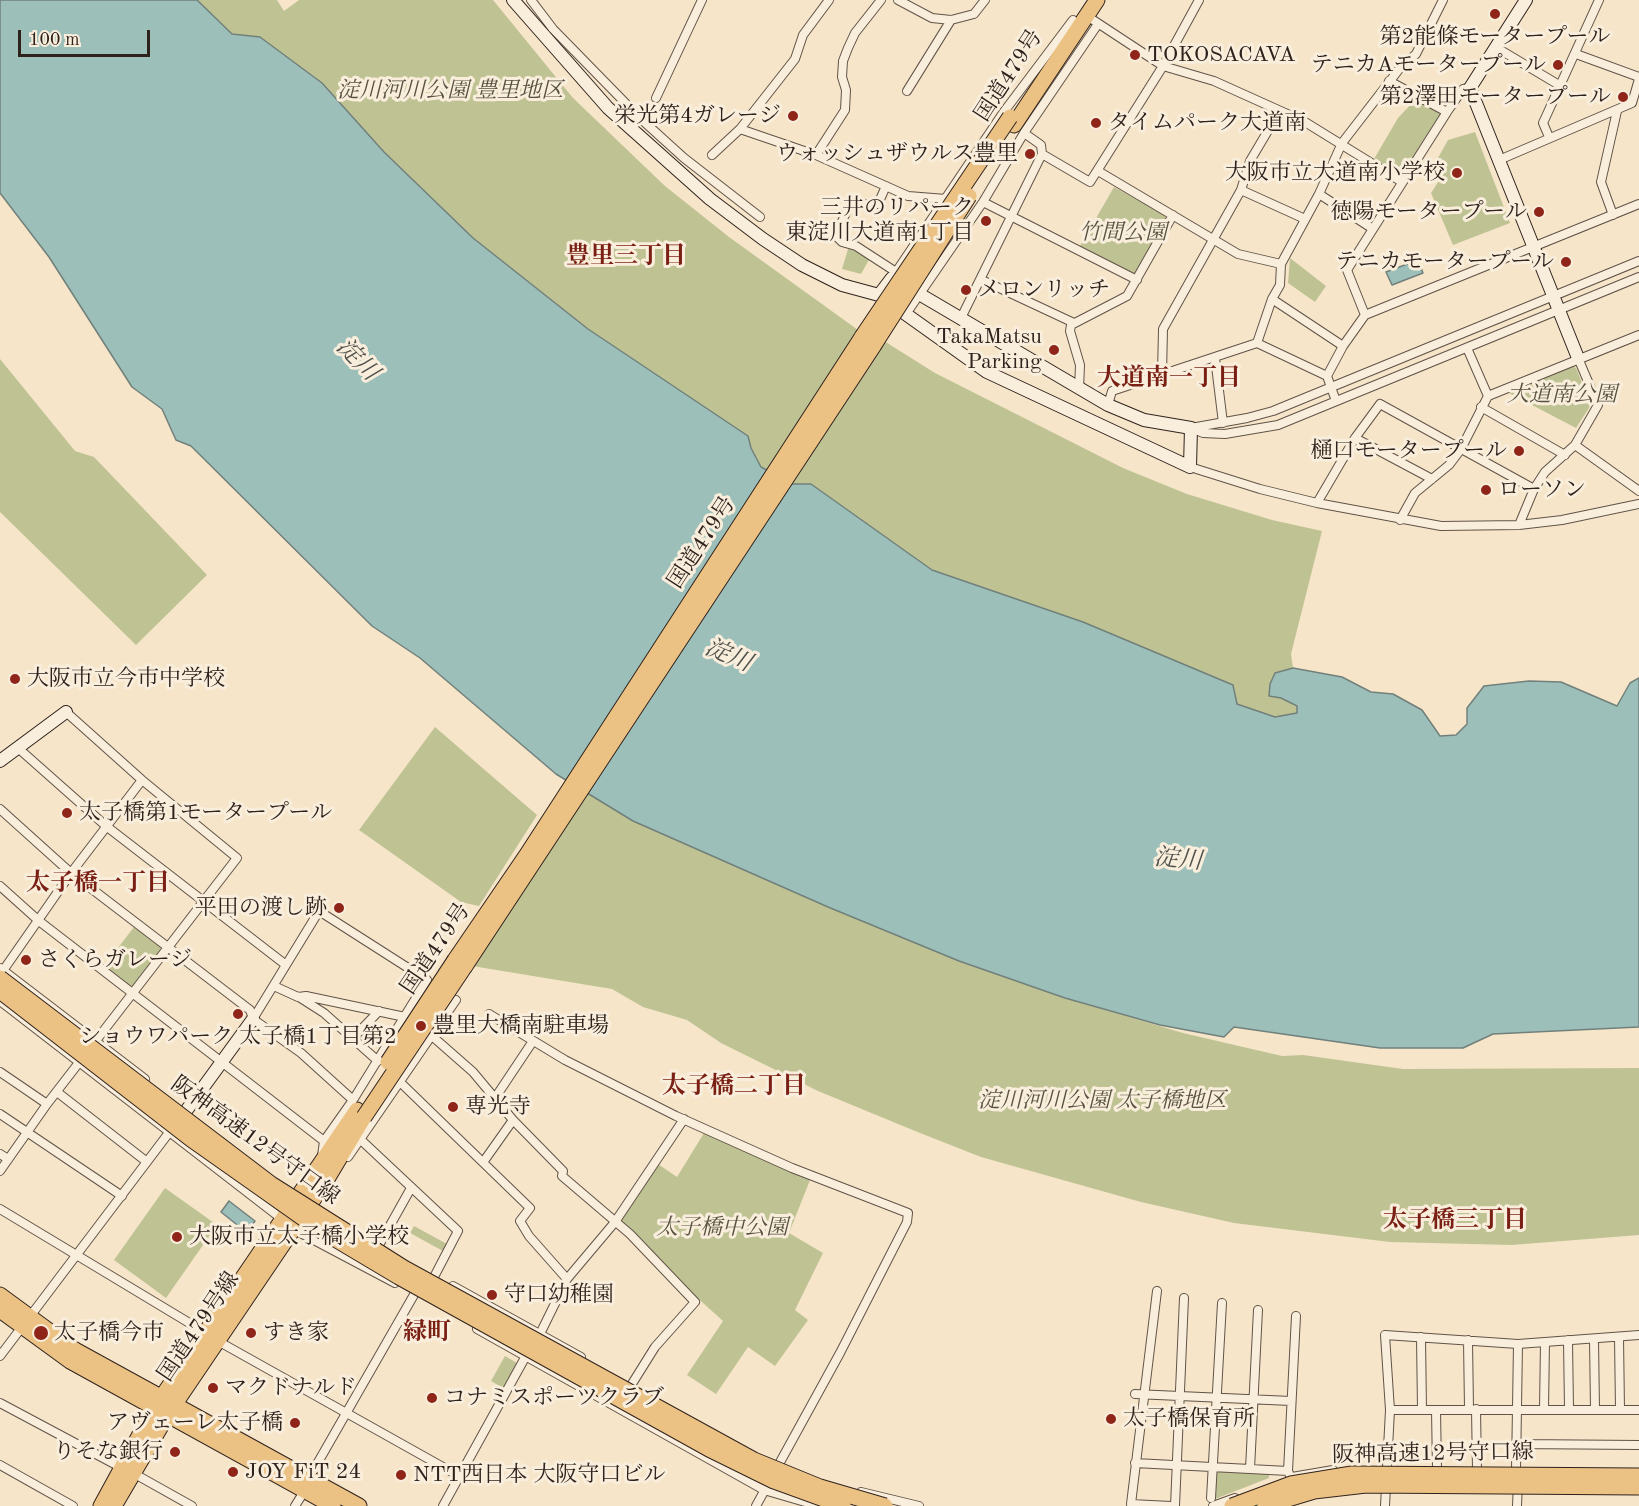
<!DOCTYPE html>
<meta charset="utf-8">
<style>
body{margin:0}
#map{position:relative;width:1639px;height:1506px;overflow:hidden;background:#f6e5c9;font-family:"Old Standard TT",serif}
canvas{display:block}
.scale{position:absolute;left:18px;top:30px;width:132px;height:27px;box-sizing:border-box;border:3px solid #2f221d;border-top:0;padding-left:8px;font-size:18px;line-height:21px;white-space:nowrap;color:#2f221d;-webkit-text-stroke:4px #f9eedc;paint-order:stroke}
</style>
<div id="map">
<canvas width="1639" height="1506"></canvas>
<div class="scale">100 m</div>
</div>
<script>
const ctx = document.querySelector('canvas').getContext('2d');
ctx.lineJoin = 'round';
function fill(path, color) {
  ctx.fillStyle = color;
  ctx.fill(path, 'evenodd');
}
function poly(rows) {
  const path = new Path2D();
  for (const r of rows) {
    path.moveTo(r[0], r[1]);
    for (let i = 2; i < r.length; i += 2) path.lineTo(r[i], r[i + 1]);
  }
  return path;
}
function strokePath(path, color, width, dash) {
  ctx.strokeStyle = color;
  ctx.lineWidth = width;
  ctx.lineCap = dash ? 'butt' : 'round';
  ctx.setLineDash(dash || []);
  ctx.stroke(path);
}
function label(font, color, halo, rows, align = 'center') {
  ctx.font = font + ' "Old Standard TT","Noto Serif JP",serif';
  ctx.lineWidth = 6;
  ctx.setLineDash([]);
  ctx.textBaseline = 'middle';
  ctx.strokeStyle = halo;
  ctx.fillStyle = color;
  for (const [text, x, y, turn = 0] of rows) {
    ctx.save();
    ctx.translate(x, y);
    ctx.rotate((+turn || 0) * Math.PI / 180);
    ctx.textAlign = isNaN(turn) ? turn : align;
    if (halo) ctx.strokeText(text, 0, 0);
    ctx.fillText(text, 0, 0);
    ctx.restore();
  }
}
fill(poly([
 [197,0,277,0,284,11,299,0,493,0,573,98,665,186,729,237,858,330,884,341,935,373,1123,468,1187,494,1272,520,1322,531,1291,654,1293,668,1275,673,1281,698,1297,707,1297,713,1276,717,1237,704,1233,685,1083,622,932,570,811,484,793,484,761,467,473,238,384,152,322,83,260,37,232,34],
 [1415,100,1440,113,1442,116,1404,175,1399,176,1374,159,1398,118],
 [1475,132,1510,223,1453,245,1431,193,1444,173,1434,165,1448,140],
 [1114,187,1165,215,1166,220,1136,274,1132,275,1080,246],
 [849,246,870,258,861,274,842,269],
 [1290,258,1326,286,1315,302,1288,283],
 [0,359,75,451,94,457,207,575,136,645,0,512],
 [1572,366,1576,368,1590,402,1589,408,1576,428,1507,392],
 [435,727,537,815,479,906,461,902,359,830],
 [577,787,633,821,959,961,1065,998,1183,1033,1282,1056,1303,1055,1403,1069,1639,1068,1639,1235,1512,1245,1390,1242,1234,1223,1141,1202,981,1157,920,1133,818,1091,721,1043,687,1020,643,1007,612,989,460,964],
 [134,927,160,947,161,950,134,986,129,986,104,966],
 [704,1133,810,1180,789,1233,823,1253,795,1310,808,1320,775,1366,748,1347,716,1394,687,1375,723,1321,662,1266,620,1219,658,1164,677,1177],
 [165,1188,217,1225,166,1298,114,1260],
 [414,1226,447,1244,443,1251,410,1233],
 [505,1356,517,1363,503,1388,491,1381],
 [1222,1470,1269,1473,1269,1478,1215,1499,1216,1474]
]), '#bfc394');
const water = poly([
 [0,0,197,0,232,34,260,37,322,83,384,152,473,238,588,329,748,436,751,448,761,467,793,484,811,484,932,570,1083,622,1233,685,1237,704,1275,717,1297,713,1297,706,1281,698,1269,696,1270,684,1275,673,1293,668,1342,677,1371,692,1393,694,1422,710,1440,736,1456,735,1467,724,1467,708,1484,686,1529,681,1561,682,1617,706,1630,683,1639,678,1639,1027,1493,1034,1463,1048,1380,1048,1234,1027,1224,1037,1160,1025,1065,998,959,961,828,907,633,821,556,774,420,658,372,626,191,446,176,440,162,409,132,387,49,257,0,193,0,0],
 [1418,260,1423,273,1392,285,1386,272,1418,260],
 [229,1201,255,1221,246,1232,221,1212,229,1201]
]);
fill(water, '#9dbfb9');
strokePath(water, '#71807b', 1.5);
const street = poly([
 [531,0,553,29,641,119,684,158,760,217],
 [829,0,803,35,795,59,740,129,816,155,908,196,946,199],
 [898,0,932,18,951,20,974,14,985,0],
 [1087,16,1163,66,1214,81,1305,122,1402,182],
 [1497,48,1559,85],
 [1576,54,1639,77],
 [1389,81,1447,112],
 [907,91,951,20],
 [656,98,702,0],
 [1549,137,1543,123,1599,0],
 [1042,154,1090,182,1163,66,1199,0],
 [712,155,740,129],
 [816,155,845,110,846,90,842,77,843,61,848,48,855,33,881,0],
 [1499,160,1632,103,1639,79],
 [1098,171,1238,254,1281,264],
 [886,186,878,204,849,205,836,236,842,242,856,246,896,272],
 [1241,190,1305,219],
 [1319,194,1373,229],
 [983,202,1137,280],
 [1613,215,1601,182,1617,111],
 [892,278,1003,113,1073,20],
 [982,280,1074,323],
 [1272,299,1343,346],
 [906,314,983,202,1024,133,1098,24],
 [1365,315,1347,270,1447,112,1463,89,1470,88],
 [960,320,1042,154,1041,145,1024,133],
 [1257,343,1272,299,1280,285,1281,264,1319,194,1342,143,1400,68,1416,54,1443,0],
 [1467,348,1488,396],
 [1215,358,1223,423],
 [1162,374,1163,329,1241,190,1250,161,1279,112],
 [1327,376,1343,346,1365,315,1639,204],
 [1079,389,1080,365,1070,331,1071,325,1127,296,1173,215],
 [1108,405,1112,391,1257,343,1327,376,1336,401],
 [1481,407,1565,455],
 [1191,428,1247,418,1273,411,1639,261],
 [1191,428,1203,433,1225,434,1278,425,1639,277],
 [1355,438,1432,479],
 [1575,445,1639,491],
 [1190,467,1260,489,1317,503,1441,526,1519,525,1562,520,1639,504],
 [1317,503,1355,438,1380,404,1534,489],
 [1400,520,1415,493,1449,465,1461,449,1488,396,1639,335],
 [1519,525,1534,489,1545,472,1575,445,1598,405,1578,358],
 [18,748,106,826,286,965],
 [0,809,71,873,250,1010,253,1019,301,1053,353,1100],
 [0,886,39,921,324,1141],
 [0,968,145,1079],
 [0,975,71,873,142,780],
 [274,986,298,997,306,996,405,1017],
 [299,997,324,1013,378,1061],
 [0,1001,282,1219],
 [489,1014,565,1060,676,1116,792,1168,908,1213,907,1222,840,1353,756,1506],
 [253,1019,319,911,427,980,353,1100,324,1141,322,1156],
 [432,1036,473,1072,513,1120,563,1171,562,1176,630,1234,695,1302,655,1347,630,1387],
 [353,1038,379,1011],
 [0,1072,47,1104],
 [401,1083,530,1208,520,1221,529,1236,567,1279],
 [57,1092,147,1162],
 [495,1098,533,1041],
 [0,1114,122,1196],
 [361,1140,458,1231,434,1277],
 [0,1154,8,1159],
 [348,1157,456,1000],
 [484,1161,513,1120],
 [0,1171,47,1104,237,858,142,780,66,712],
 [0,1209,206,1333],
 [293,1229,395,1283],
 [379,1245,411,1188],
 [453,1286,581,1357],
 [1157,1291,1131,1504,1171,1506],
 [477,1329,764,1490,819,1506],
 [539,1336,567,1279,615,1222,684,1119],
 [1421,1337,1422,1410],
 [1619,1337,1620,1410],
 [1594,1339,1595,1410],
 [216,1340,459,1476],
 [1468,1340,1469,1409],
 [1568,1340,1569,1409],
 [0,1356,171,1130],
 [1135,1394,1291,1401],
 [0,1403,122,1468],
 [1476,1409,1477,1470],
 [1544,1409,1545,1342],
 [1390,1410,1639,1410],
 [1436,1410,1437,1469],
 [1517,1444,1639,1445],
 [1135,1463,1288,1471],
 [0,1465,73,1506],
 [1250,1469,1258,1310],
 [1516,1470,1518,1344],
 [133,1473,192,1506],
 [1292,1477,1333,1470],
 [309,1478,419,1286],
 [1291,1478,1288,1471,1296,1316],
 [861,1492,919,1506],
 [1211,1498,1222,1303],
 [295,1506,305,1490],
 [443,1506,527,1354],
 [1175,1506,1184,1298],
 [1213,1506,1235,1498],
 [1385,1506,1390,1410,1385,1335,1518,1344,1639,1335],
 [1517,1506,1518,1483]
]);
const secondary = poly([
 [513,0,608,108,710,199,763,239,802,265,842,285,879,295,987,372,1190,467,1191,428,1144,420,1108,405,892,278,879,295],
 [1526,0,1470,88,1578,358],
 [0,761,66,712],
 [186,1111,253,1019]
]);
const highway = poly([
 [1014,125,1097,0],
 [455,960,526,856,862,337],
 [465,966,874,345],
 [0,1295,75,1350,359,1506],
 [0,1310,70,1361,333,1506],
 [101,1506,155,1407,357,1110],
 [114,1506,168,1414,327,1179,364,1117]
]);
strokePath(street, '#615348', 10);
strokePath(secondary, '#2f221d', 14);
strokePath(highway, '#2f221d', 17);
strokePath(street, '#f9eedc', 8);
strokePath(secondary, '#f9eedc', 12);
strokePath(highway, '#ebc284', 15);
const highwayBridge = poly([
 [862,337,1010,117],
 [874,345,969,196],
 [0,978,271,1184,404,1268,754,1460,820,1487,885,1506],
 [0,991,191,1139,320,1230,399,1277,709,1449,774,1481,843,1506],
 [388,1062,455,960],
 [364,1117,465,966],
 [1232,1506,1291,1484,1352,1474,1639,1476],
 [1265,1506,1314,1491,1366,1485,1639,1487]
]);
strokePath(highwayBridge, '#2f221d', 17, []);
strokePath(highwayBridge, '#ebc284', 15);
for (const [x, y, r, color] of [
 [1495,14,6,"#8f2418"],
 [1135,55,6,"#8f2418"],
 [1558,65,6,"#8f2418"],
 [1623,97,6,"#8f2418"],
 [793,116,6,"#8f2418"],
 [1096,123,6,"#8f2418"],
 [1030,154,6,"#8f2418"],
 [1457,173,6,"#8f2418"],
 [1539,212,6,"#8f2418"],
 [986,221,6,"#8f2418"],
 [1566,262,6,"#8f2418"],
 [966,290,6,"#8f2418"],
 [1054,350,6,"#8f2418"],
 [1519,451,6,"#8f2418"],
 [1486,490,6,"#8f2418"],
 [15,679,6,"#8f2418"],
 [67,813,6,"#8f2418"],
 [339,908,6,"#8f2418"],
 [26,960,6,"#8f2418"],
 [238,1014,6,"#8f2418"],
 [421,1026,6,"#8f2418"],
 [453,1107,6,"#8f2418"],
 [177,1237,6,"#8f2418"],
 [492,1295,6,"#8f2418"],
 [41,1333,8,"#8f2418"],
 [251,1333,6,"#8f2418"],
 [213,1388,6,"#8f2418"],
 [432,1398,6,"#8f2418"],
 [1111,1419,6,"#8f2418"],
 [295,1423,6,"#8f2418"],
 [175,1452,6,"#8f2418"],
 [233,1472,6,"#8f2418"],
 [401,1475,6,"#8f2418"]
]) {
  const dot = new Path2D();
  dot.arc(x, y, r, 0, 2 * Math.PI);
  ctx.fillStyle = color;
  ctx.fill(dot);
  strokePath(dot, '#f9eedc', 2);
}
label('22px', '#2f221d', '#f9eedc', [
 ["第2能條モータープール",1495,37,"center"],
 ["TOKOSACAVA",1147,55],
 ["テニカAモータープール",1546,65,"right"],
 ["第2澤田モータープール",1611,97,"right"],
 ["栄光第4ガレージ",781,116,"right"],
 ["タイムパーク大道南",1108,123],
 ["ウォッシュザウルス豊里",1018,154,"right"],
 ["大阪市立大道南小学校",1445,173,"right"],
 ["三井のリパーク",974,208,"right"],
 ["東淀川大道南1丁目",974,233,"right"],
 ["徳陽モータープール",1527,212,"right"],
 ["テニカモータープール",1554,262,"right"],
 ["メロンリッチ",978,290],
 ["TakaMatsu",1042,337,"right"],
 ["Parking",1042,362,"right"],
 ["樋口モータープール",1507,451,"right"],
 ["ローソン",1498,490],
 ["大阪市立今市中学校",27,679],
 ["太子橋第1モータープール",79,813],
 ["平田の渡し跡",327,908,"right"],
 ["さくらガレージ",38,960],
 ["豊里大橋南駐車場",433,1026],
 ["ショウワパーク 太子橋1丁目第2",238,1037,"center"],
 ["専光寺",465,1107],
 ["大阪市立太子橋小学校",189,1237],
 ["守口幼稚園",504,1295],
 ["太子橋今市",54,1333],
 ["すき家",263,1333],
 ["マクドナルド",225,1388],
 ["コナミスポーツクラブ",444,1398],
 ["太子橋保育所",1123,1419],
 ["アヴェーレ太子橋",283,1423,"right"],
 ["りそな銀行",163,1452,"right"],
 ["JOY FiT 24",245,1472],
 ["NTT西日本 大阪守口ビル",413,1475]
], 'left');
label('22px', '#2f221d', '#f9eedc', [
 ["国道479号",1009,76,-57],
 ["国道479号",702,543,-57],
 ["国道479号",436,949,-56],
 ["阪神高速12号守口線",255,1141,36],
 ["国道479号線",199,1327,-56],
 ["阪神高速12号守口線",1433,1454,-1]
]);
label('italic 22px', '#5a5241', '#f9eedc', [
 ["淀川河川公園 豊里地区",450,91],
 ["竹間公園",1123,233],
 ["大道南公園",1562,395],
 ["淀川河川公園 太子橋地区",1102,1101],
 ["太子橋中公園",722,1228]
]);
label('bold 24px', '#7a1f14', '#f9eedc', [
 ["豊里三丁目",626,257],
 ["大道南一丁目",1169,379],
 ["太子橋一丁目",98,884],
 ["太子橋二丁目",734,1087],
 ["太子橋三丁目",1455,1221],
 ["緑町",427,1333]
]);
label('italic 24px', '#50514c', '#f9eedc', [
 ["淀川",357,360,45],
 ["淀川",728,656,23],
 ["淀川",1178,860,5]
]);
</script>
